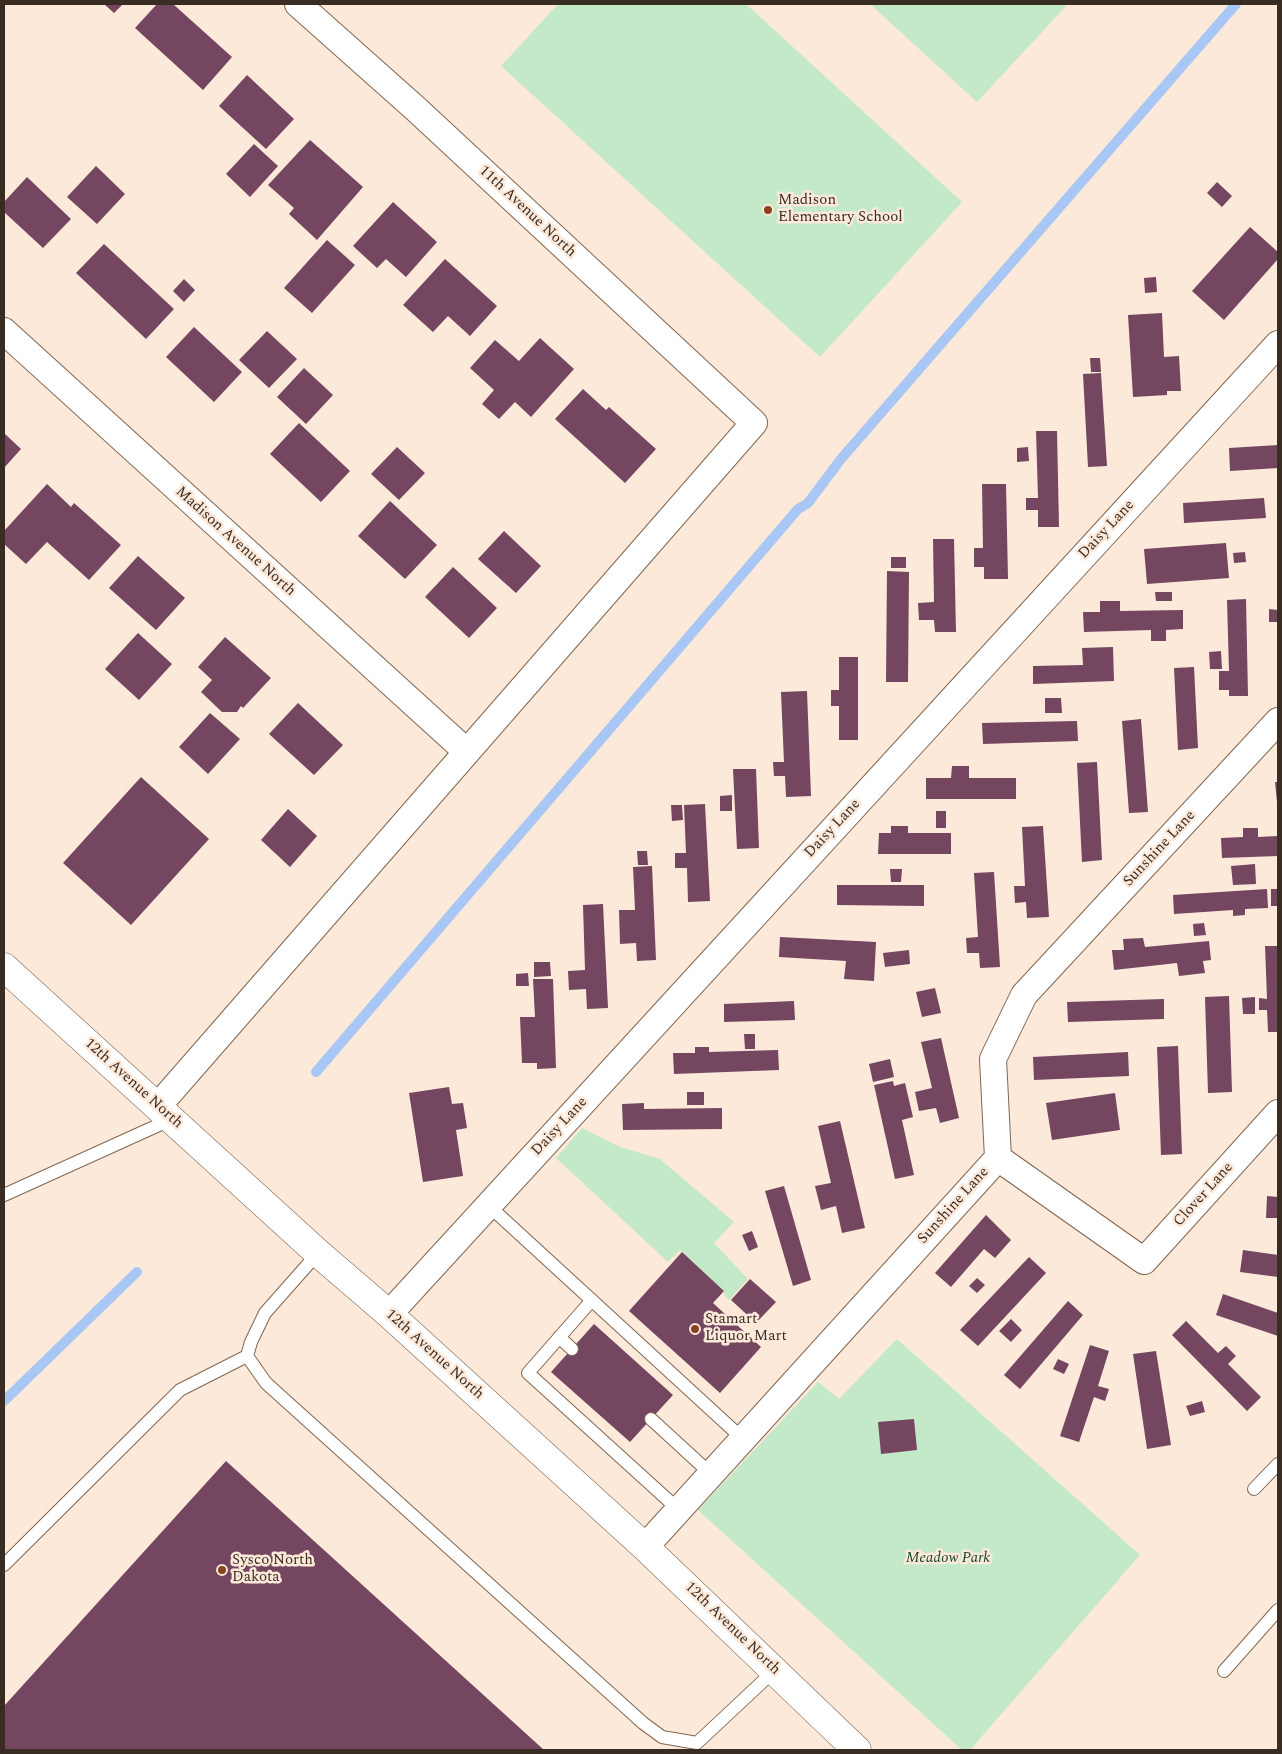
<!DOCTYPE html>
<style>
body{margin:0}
#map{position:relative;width:1282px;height:1754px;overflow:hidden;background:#fce9da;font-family:Spectral,serif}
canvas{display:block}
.frame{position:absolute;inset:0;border:5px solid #382c23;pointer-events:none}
</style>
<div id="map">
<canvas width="1282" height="1754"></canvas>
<div class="frame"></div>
</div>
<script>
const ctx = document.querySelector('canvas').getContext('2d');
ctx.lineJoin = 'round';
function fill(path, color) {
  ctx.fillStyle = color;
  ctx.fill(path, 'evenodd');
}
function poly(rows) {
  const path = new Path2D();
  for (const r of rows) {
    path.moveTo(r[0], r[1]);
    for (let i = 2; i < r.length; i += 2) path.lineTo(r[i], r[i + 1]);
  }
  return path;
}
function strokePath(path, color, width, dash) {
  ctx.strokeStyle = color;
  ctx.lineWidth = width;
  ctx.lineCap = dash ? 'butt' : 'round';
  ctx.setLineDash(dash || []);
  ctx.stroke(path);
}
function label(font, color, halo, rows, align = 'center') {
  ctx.font = font + ' Spectral,serif';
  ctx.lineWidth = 5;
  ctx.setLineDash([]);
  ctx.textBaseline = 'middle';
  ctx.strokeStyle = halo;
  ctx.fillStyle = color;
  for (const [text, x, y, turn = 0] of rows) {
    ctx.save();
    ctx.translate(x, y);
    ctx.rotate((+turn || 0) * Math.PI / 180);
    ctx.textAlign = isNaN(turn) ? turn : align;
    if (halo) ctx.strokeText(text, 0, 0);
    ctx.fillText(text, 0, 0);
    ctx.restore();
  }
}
fill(poly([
 [558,4,746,4,962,202,820,357,501,66],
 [870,4,1068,4,977,102],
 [582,1128,620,1147,660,1159,734,1222,714,1243,748,1279,729,1300,724,1295,724,1291,680,1250,668,1262,556,1158],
 [897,1339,1140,1555,970,1750,962,1750,698,1510,818,1382,839,1399]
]), '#c3e9c9');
strokePath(poly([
 [316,1072,798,509,808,503,841,459,1236,4],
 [4,1401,137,1272]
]), '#a8c7f4', 10);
fill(poly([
 [104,4,123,4,114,13],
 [157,4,173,4,232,57,203,90,135,28],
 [247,75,294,119,266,149,219,106],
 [310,140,363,187,317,240,289,214,294,208,268,185],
 [254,144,278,166,250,197,226,174],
 [96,166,125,194,97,224,67,197],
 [27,177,71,219,43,248,4,212,4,202],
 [1217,182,1232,196,1222,207,1207,193],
 [393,202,437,242,406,277,386,259,377,268,353,246],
 [1250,227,1278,252,1278,259,1224,320,1192,291],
 [327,240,355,265,312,313,284,288],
 [104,244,174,309,146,339,76,273],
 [445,259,497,306,470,336,448,316,433,332,403,305],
 [1156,277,1157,292,1145,293,1144,278],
 [184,279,195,290,184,302,173,291],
 [1162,313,1164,357,1179,356,1181,391,1167,391,1167,395,1133,397,1128,315],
 [194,327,242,372,214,402,166,357],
 [267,331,297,359,269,388,239,360],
 [540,338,574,369,531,417,515,402,499,419,482,404,494,390,470,368,495,340,519,361],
 [1090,358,1100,358,1101,372,1091,372],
 [304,368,333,395,306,424,277,397],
 [1101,373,1107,466,1088,467,1083,374],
 [583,389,606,410,609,407,656,449,625,483,555,419],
 [299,423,350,471,321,502,270,454],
 [1036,431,1057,431,1059,527,1038,527,1038,510,1026,510,1026,498,1038,498],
 [4,433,21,449,4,468],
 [1278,445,1278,468,1230,471,1229,448],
 [397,447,425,473,399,500,371,474],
 [1028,447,1029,461,1017,462,1017,448],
 [47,484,71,507,74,503,121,545,89,580,47,542,26,564,4,544,4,531],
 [982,484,1006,484,1008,579,984,579,984,567,974,567,974,548,983,548],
 [1264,498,1266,518,1184,523,1183,503],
 [390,501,437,545,405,579,358,536],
 [504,531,541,566,516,593,478,559],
 [933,539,954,539,956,632,935,632,934,620,919,620,918,603,934,602],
 [1226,543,1229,578,1147,584,1144,549],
 [1245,552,1246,562,1234,563,1233,553],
 [138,556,185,598,156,630,109,588],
 [891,557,906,557,906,568,891,568],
 [453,567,497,608,469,638,425,597],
 [887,571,909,572,908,682,886,682],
 [1155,592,1172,592,1172,601,1156,601],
 [1246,599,1248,696,1229,696,1229,690,1219,690,1219,671,1229,671,1227,600],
 [1100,601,1120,601,1120,611,1183,610,1183,629,1166,630,1166,641,1151,641,1151,630,1084,632,1083,612,1100,612],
 [1269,609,1278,610,1278,622,1269,622],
 [138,633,172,664,139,700,105,669],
 [225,637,271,678,243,708,241,706,237,712,222,712,201,692,212,680,198,667],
 [1113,647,1114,681,1033,684,1033,666,1083,665,1082,648],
 [1221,651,1222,669,1210,669,1209,652],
 [839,657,858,657,858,740,839,740,839,706,831,706,831,690,839,690],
 [1194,667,1198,748,1178,750,1174,668],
 [807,691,811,796,786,797,785,776,774,776,773,762,784,762,781,692],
 [1045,698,1061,698,1062,713,1045,713],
 [298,703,343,745,314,775,269,734],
 [210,713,240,739,208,774,179,747],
 [1141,719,1148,812,1129,813,1122,721],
 [1077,721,1078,741,983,744,982,723],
 [1097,762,1102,860,1082,862,1077,763],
 [952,766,969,766,969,778,1016,778,1016,799,926,799,926,778,951,778],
 [733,769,756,769,759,848,737,849],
 [141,777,209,839,131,925,63,863],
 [1275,782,1278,782,1278,802,1277,802],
 [732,795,732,811,720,811,720,796],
 [705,804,710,901,688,902,687,868,675,868,675,853,686,853,684,805],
 [671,805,682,805,683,820,672,821],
 [288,809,317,836,290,867,261,840],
 [936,811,946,811,946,828,936,828],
 [891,826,908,826,908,833,951,833,951,854,878,854,879,833,891,833],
 [1043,826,1049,917,1027,918,1026,902,1015,903,1014,886,1025,886,1022,827],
 [1243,828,1258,828,1258,837,1278,836,1278,856,1222,858,1221,838,1243,837],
 [637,851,647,851,648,865,638,865],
 [1255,864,1256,884,1233,885,1231,866],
 [652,866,656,960,637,961,636,943,620,944,619,910,635,910,633,867],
 [890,869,902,869,901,882,891,882],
 [994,872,1000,967,980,968,979,953,967,953,966,938,978,937,974,873],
 [837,885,924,885,924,906,837,905],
 [1267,889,1268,908,1245,909,1245,915,1233,916,1233,910,1174,914,1173,895],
 [1271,889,1278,889,1278,906,1271,906],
 [603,904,608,1008,587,1009,586,989,569,990,568,971,585,970,583,905],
 [1204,923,1206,935,1194,936,1193,924],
 [780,937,876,942,874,981,844,979,846,961,779,957],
 [1143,938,1145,947,1209,941,1211,960,1203,961,1205,973,1179,976,1177,963,1114,970,1112,950,1124,950,1123,939],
 [1265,946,1278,946,1278,1032,1268,1032,1267,1010,1259,1010,1259,998,1267,999],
 [909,950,910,964,885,967,883,953],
 [534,962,550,962,551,976,534,977],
 [528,973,529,986,516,986,516,974],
 [533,979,553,979,556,1068,537,1069,537,1063,522,1063,520,1017,535,1017],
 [935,988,941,1013,922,1017,916,992],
 [1229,996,1232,1092,1208,1093,1205,997],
 [1255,997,1255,1014,1243,1014,1242,998],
 [1164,999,1164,1019,1068,1022,1067,1002],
 [794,1001,795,1020,724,1022,724,1004],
 [744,1034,755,1034,755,1049,745,1049],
 [941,1038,959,1118,940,1123,936,1108,919,1111,915,1092,932,1088,921,1042],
 [1178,1046,1182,1154,1161,1155,1157,1047],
 [695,1047,709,1047,709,1052,778,1050,779,1070,674,1074,673,1053,695,1053],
 [1128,1052,1129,1076,1034,1080,1033,1057],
 [890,1059,894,1077,873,1082,869,1064],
 [893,1081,894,1086,905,1083,913,1117,902,1120,914,1175,895,1179,874,1085],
 [449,1087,452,1104,463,1103,467,1128,456,1130,463,1176,423,1182,409,1093],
 [687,1092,704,1092,704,1105,687,1105],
 [1115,1093,1120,1130,1052,1140,1046,1103],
 [644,1103,644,1109,722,1108,722,1129,623,1130,622,1104],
 [840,1121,865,1228,842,1233,836,1206,821,1210,815,1186,831,1183,818,1126],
 [784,1186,811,1280,793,1286,765,1191],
 [1267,1196,1278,1197,1278,1218,1266,1218],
 [986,1215,1011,1240,995,1258,984,1249,951,1287,935,1273],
 [752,1231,758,1247,749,1251,742,1235],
 [1243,1250,1278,1255,1278,1277,1240,1272],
 [682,1252,724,1291,713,1303,761,1347,720,1393,629,1311],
 [1029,1257,1046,1273,978,1346,960,1330],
 [977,1278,985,1285,977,1293,969,1286],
 [750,1279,776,1302,756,1323,731,1300],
 [1223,1294,1278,1313,1278,1336,1216,1315],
 [1068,1301,1083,1315,1020,1389,1004,1375],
 [1011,1319,1022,1330,1011,1342,999,1331],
 [1186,1321,1218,1353,1226,1346,1236,1356,1228,1364,1261,1397,1247,1411,1172,1335],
 [594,1324,673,1395,630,1442,551,1372],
 [1090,1345,1109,1351,1098,1386,1109,1389,1105,1401,1094,1397,1079,1442,1060,1436],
 [1156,1351,1171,1445,1147,1449,1133,1354],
 [1058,1359,1069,1364,1064,1374,1053,1369],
 [1202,1401,1205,1412,1190,1416,1186,1406],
 [914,1419,917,1450,881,1454,878,1422],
 [226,1461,544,1750,4,1750,4,1706]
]), '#744660');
const lane = poly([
 [4,1195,172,1119],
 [488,1205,743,1439],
 [318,1253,265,1313,251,1342,247,1356,266,1383,643,1723,662,1737,697,1743,775,1670],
 [592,1300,528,1373,679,1510],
 [559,1337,572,1349],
 [651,1419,711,1474],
 [1254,1489,1278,1464],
 [4,1565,180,1390,247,1356],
 [1224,1671,1278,1610]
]);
const street = poly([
 [4,331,467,752],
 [158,1106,754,423,416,109,298,4],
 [998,1158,1144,1261,1278,1113],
 [389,1314,1278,344],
 [645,1547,998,1158,993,1059,1024,995,1278,721]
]);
const secondary = poly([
 [4,967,318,1253,389,1314,645,1547,857,1750]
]);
strokePath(lane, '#826650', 14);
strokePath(street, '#826650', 28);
strokePath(secondary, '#826650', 29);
strokePath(lane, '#fff', 12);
strokePath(street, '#fff', 26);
strokePath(secondary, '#fff', 28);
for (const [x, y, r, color] of [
 [768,210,5,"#8a4320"],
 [695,1329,5,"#8a4320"],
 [222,1570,5,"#8a4320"]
]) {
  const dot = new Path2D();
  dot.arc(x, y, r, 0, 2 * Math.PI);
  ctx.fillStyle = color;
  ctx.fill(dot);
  strokePath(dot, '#fce9da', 2);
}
label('15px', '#382c23', '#fce9da', [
 ["Madison",778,201],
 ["Elementary School",778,218],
 ["Stamart",705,1320],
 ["Liquor Mart",705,1337],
 ["Sysco North",232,1561],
 ["Dakota",232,1578]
], 'left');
label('15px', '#382c23', '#fce9da', [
 ["11th Avenue North",527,212,43],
 ["Daisy Lane",1107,530,-47],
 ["Madison Avenue North",235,542,42],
 ["Daisy Lane",833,829,-47],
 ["Sunshine Lane",1160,849,-47],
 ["12th Avenue North",133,1084,42],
 ["Daisy Lane",560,1127,-47],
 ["Clover Lane",1204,1195,-48],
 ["Sunshine Lane",954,1206,-48],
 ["12th Avenue North",434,1355,42],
 ["12th Avenue North",732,1629,44]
]);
label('italic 15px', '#124622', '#fce9da', [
 ["Meadow Park",948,1559]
]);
</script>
